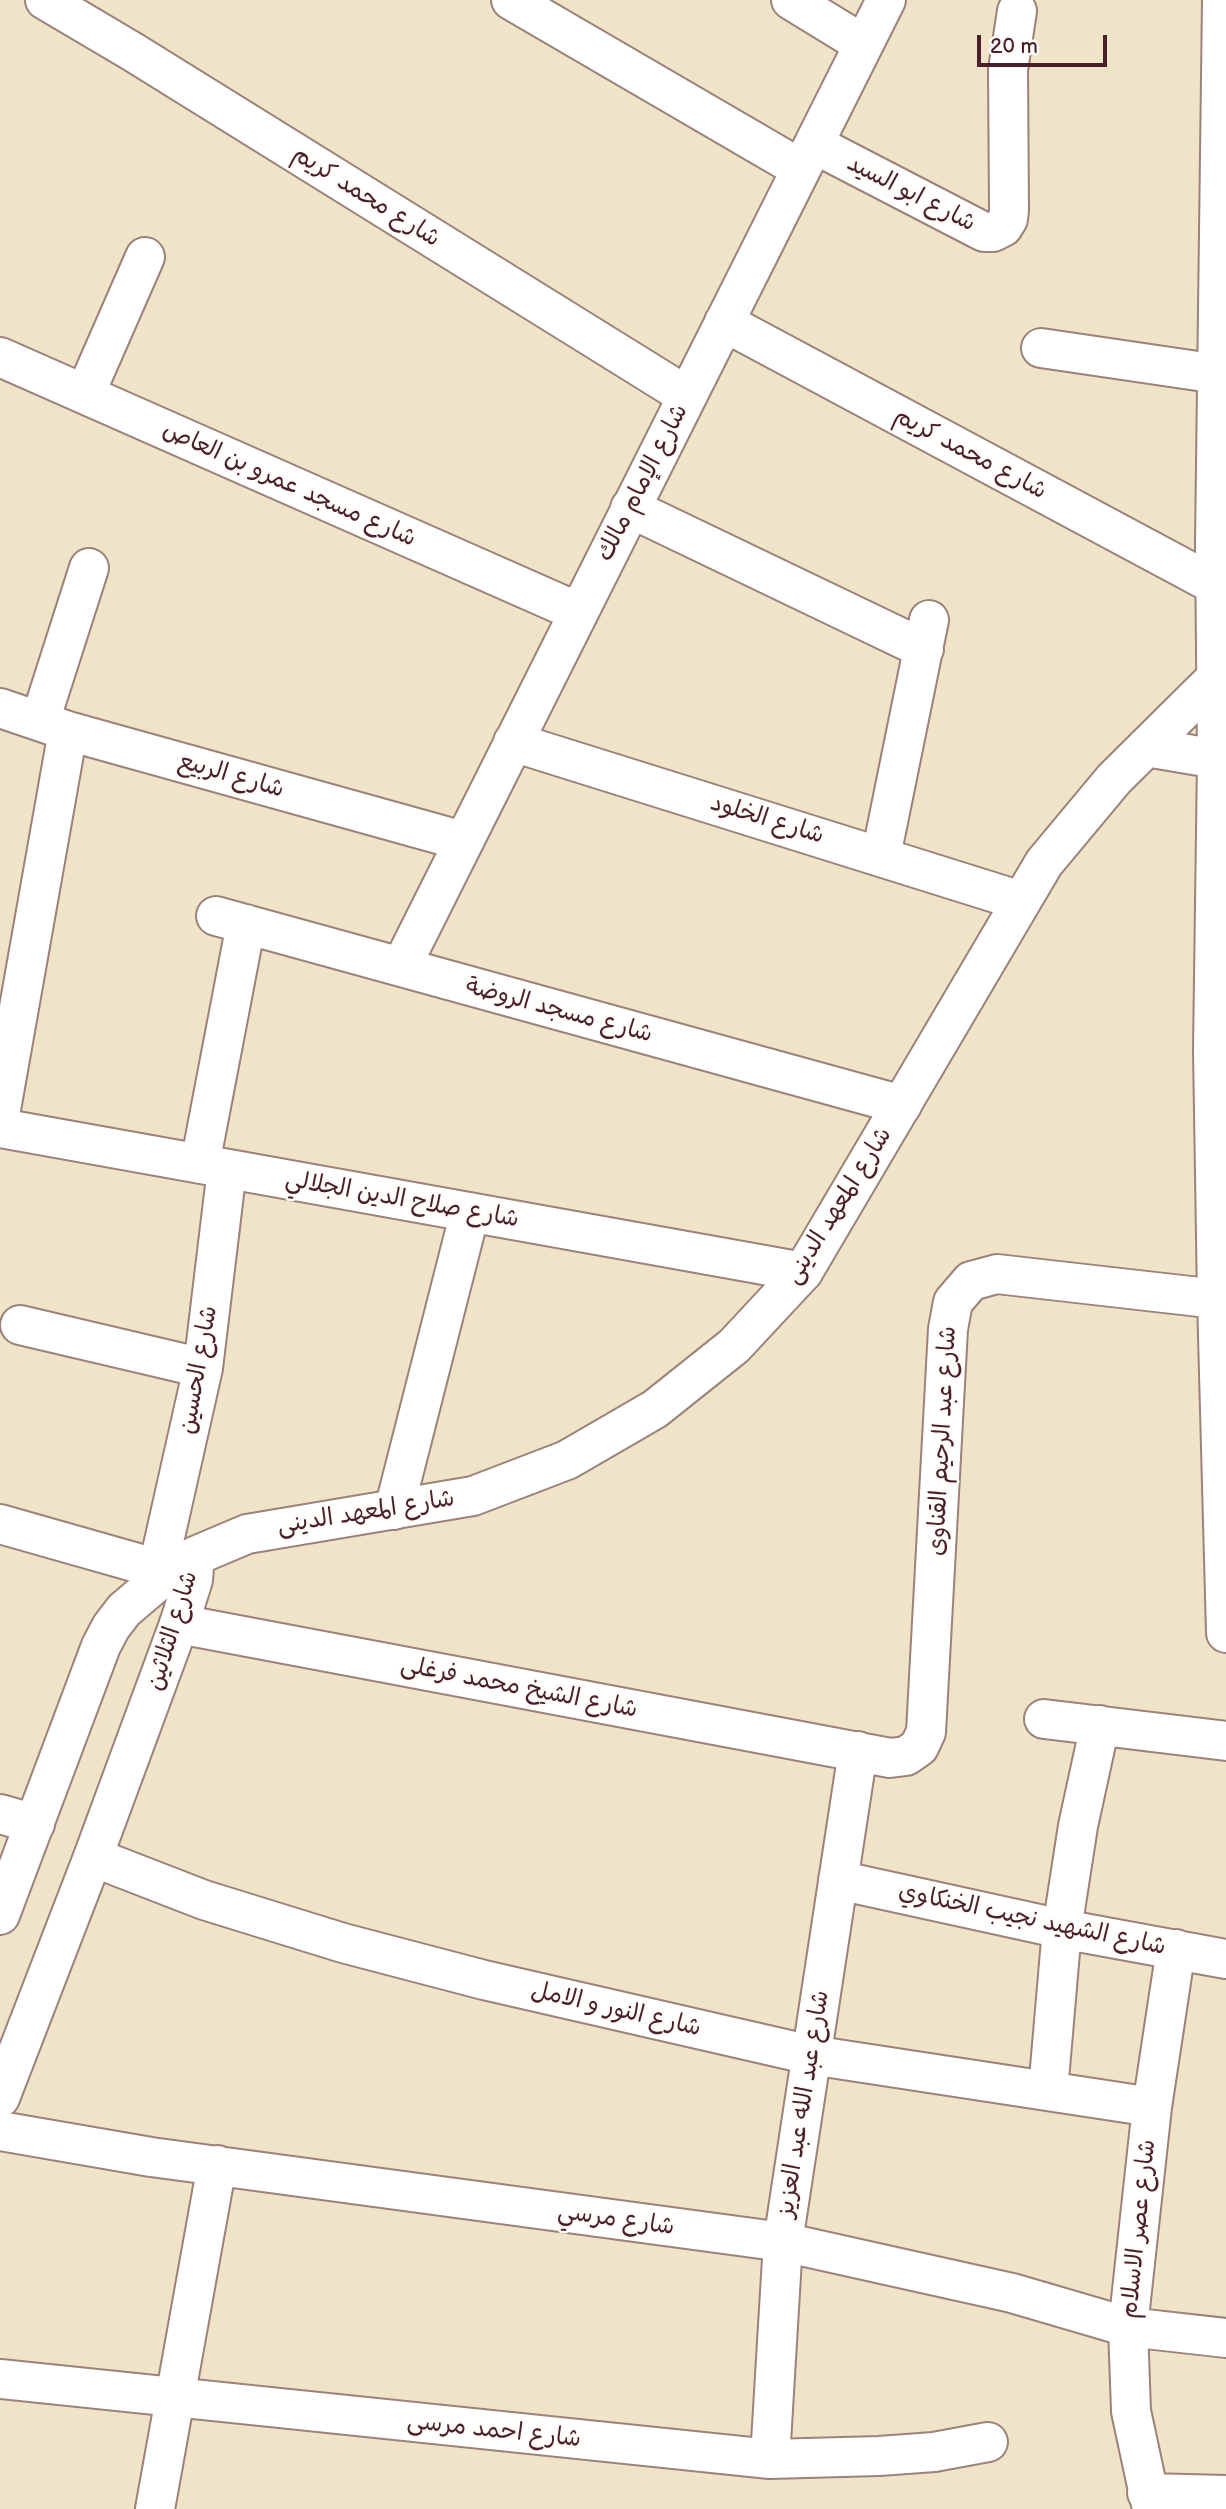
<!DOCTYPE html>
<meta charset="utf-8">
<style>
body{margin:0}
#map{position:relative;width:1226px;height:2509px;overflow:hidden;background:#efe4c8;font-family:"Balsamiq Sans",sans-serif}
canvas{display:block}
.scale{position:absolute;left:977px;top:35px;width:130px;height:32px;box-sizing:border-box;border:4px solid #4a1f2b;border-top:0;padding-left:9px;font-size:21px;line-height:24px;white-space:nowrap;color:#4a1f2b;-webkit-text-stroke:5px #fdfcf7;paint-order:stroke}
</style>
<div id="map">
<canvas width="1226" height="2509"></canvas>
<div class="scale">20 m</div>
</div>
<script>
const ctx = document.querySelector('canvas').getContext('2d');
ctx.lineJoin = 'round';
function poly(rows) {
  const path = new Path2D();
  for (const r of rows) {
    path.moveTo(r[0], r[1]);
    for (let i = 2; i < r.length; i += 2) path.lineTo(r[i], r[i + 1]);
  }
  return path;
}
function strokePath(path, color, width, dash) {
  ctx.strokeStyle = color;
  ctx.lineWidth = width;
  ctx.lineCap = dash ? 'butt' : 'round';
  ctx.setLineDash(dash || []);
  ctx.stroke(path);
}
function label(font, color, halo, rows, align = 'center') {
  ctx.font = font + ' "Balsamiq Sans","Playpen Sans Arabic",sans-serif';
  ctx.lineWidth = 5;
  ctx.setLineDash([]);
  ctx.textBaseline = 'middle';
  ctx.strokeStyle = halo;
  ctx.fillStyle = color;
  for (const [text, x, y, turn = 0] of rows) {
    ctx.save();
    ctx.translate(x, y);
    ctx.rotate((+turn || 0) * Math.PI / 180);
    ctx.textAlign = isNaN(turn) ? turn : align;
    if (halo) ctx.strokeText(text, 0, 0);
    ctx.fillText(text, 0, 0);
    ctx.restore();
  }
}
const minor = poly([
 [45,0,133,52,687,396],
 [511,0,801,169],
 [791,0,863,44],
 [1222,0,1215,542,1217,759,1213,1050,1217,1299,1226,1633],
 [814,144,984,232,993,232,1003,227,1008,219,1009,210,1008,70,1017,11],
 [724,322,1215,585],
 [1041,348,1218,374],
 [0,357,578,612],
 [85,394,145,257],
 [630,508,924,649],
 [0,708,68,731,463,841],
 [40,721,89,568],
 [513,742,1021,901],
 [881,856,929,620],
 [216,916,902,1105],
 [401,967,886,0],
 [0,1115,68,731],
 [0,1128,803,1272],
 [200,1164,246,924],
 [20,1325,203,1368],
 [394,1510,470,1212],
 [0,1524,183,1576],
 [158,1568,203,1368,227,1169],
 [179,1624,890,1758,906,1756,919,1747,926,1732,948,1329,953,1302,971,1281,997,1274,1217,1299],
 [1044,1719,1226,1741],
 [0,1814,35,1824],
 [93,1857,204,1900,343,1943,484,1980,811,2055,1152,2107],
 [838,1880,1062,1929,1226,1959],
 [1048,2091,1062,1929,1078,1826,1100,1725],
 [0,2131,151,2157,783,2242,1012,2293,1128,2327,1226,2338],
 [0,2379,770,2459,879,2456,934,2452,988,2442],
 [770,2459,783,2242,858,1751],
 [1147,2493,1226,2495],
 [155,2509,217,2165],
 [1152,2509,1131,2411,1128,2327,1152,2107,1176,1949]
]);
const tertiary = poly([
 [1146,747,1217,759,1226,758],
 [0,1915,101,1646,111,1627,124,1610,170,1571,195,1556,247,1534,473,1496,567,1460,655,1409,734,1346,803,1272,1044,863,1114,779,1217,677,1226,673],
 [0,2098,93,1857,179,1624,193,1580,195,1556]
]);
strokePath(minor, '#9c827a', 42);
strokePath(tertiary, '#9c827a', 42);
strokePath(minor, '#fff', 38);
strokePath(tertiary, '#fff', 38);
label('24px', '#4a1f2b', '#fdfcf7', [
 ["شارع ابو السيد",911,194,27],
 ["شارع محمد كريم",366,197,32],
 ["شارع محمد كريم",970,454,28],
 ["شارع الإمام مالك",643,483,-63],
 ["شارع مسجد عمرو بن العاص",289,485,24],
 ["شارع الربيع",231,776,16],
 ["شارع الخلود",767,820,17],
 ["شارع مسجد الروضة",559,1011,15],
 ["شارع صلاح الدين الجلالي",402,1200,10],
 ["شارع المعهد الدينى",839,1206,-58],
 ["شارع الحسين",199,1370,-80],
 ["شارع عبد الرحيم القناوى",943,1441,-87],
 ["شارع المعهد الدينى",366,1513,-9],
 ["شارع الثلاثين",173,1631,-73],
 ["شارع الشيخ محمد فرغلى",519,1688,11],
 ["شارع الشهيد نجيب الخنكاوي",1032,1920,12],
 ["شارع النور و الامل",616,2010,13],
 ["شارع عبد الله عبد العزيز",804,2104,-81],
 ["شارع مرسي",616,2220,8],
 ["شارع عصر الاسلام",1139,2229,-84],
 ["شارع احمد مرسى",494,2431,6]
]);
</script>
